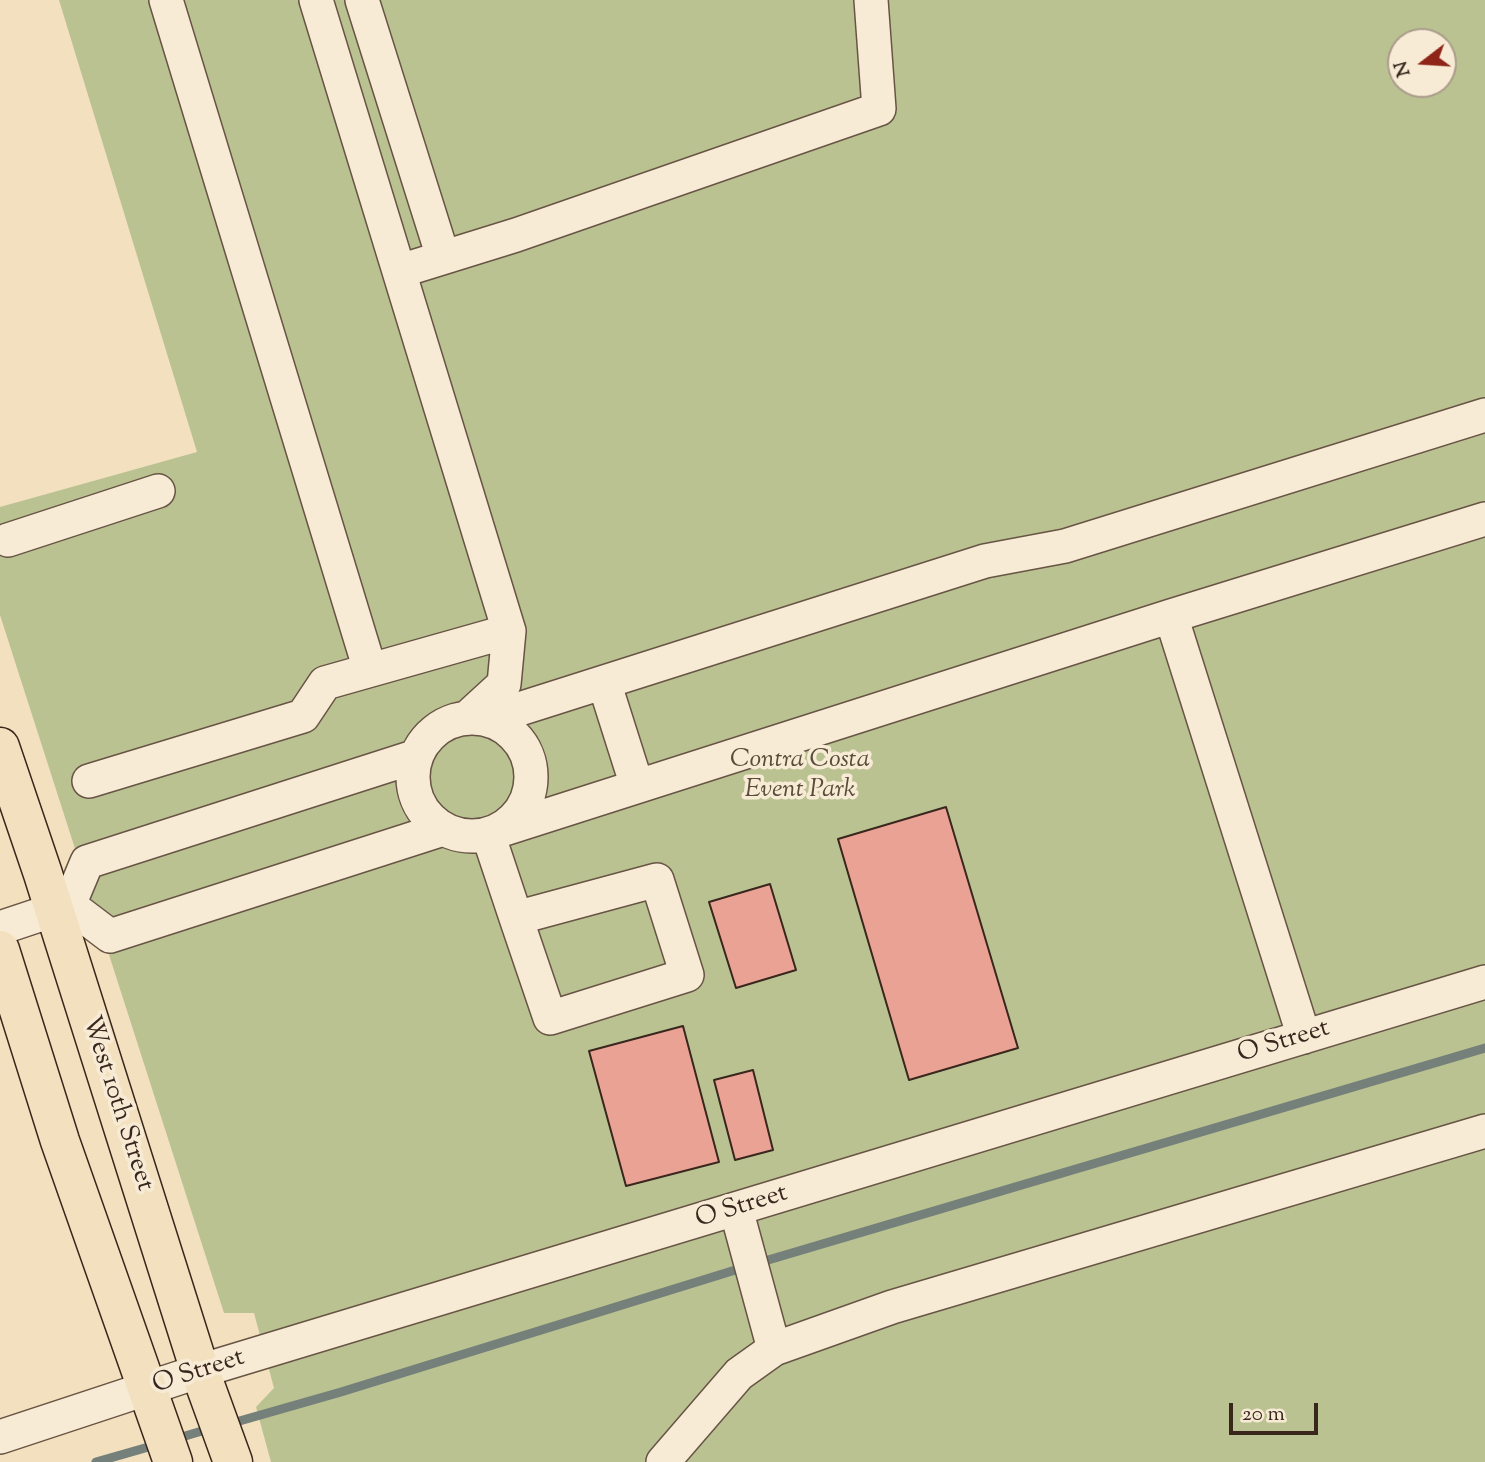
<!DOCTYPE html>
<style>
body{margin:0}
#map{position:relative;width:1485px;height:1462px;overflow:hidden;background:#f3e0be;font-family:"Sorts Mill Goudy",serif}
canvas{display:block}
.north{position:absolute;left:1387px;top:28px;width:70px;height:70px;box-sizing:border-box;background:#f7ebd5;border:2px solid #ab9c8b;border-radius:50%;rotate:253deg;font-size:19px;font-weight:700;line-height:28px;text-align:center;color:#39261d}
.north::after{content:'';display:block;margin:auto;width:24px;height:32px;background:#8f2418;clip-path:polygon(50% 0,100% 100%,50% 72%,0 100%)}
.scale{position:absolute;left:1229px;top:1403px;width:89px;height:32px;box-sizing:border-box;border:4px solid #39261d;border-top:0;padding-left:9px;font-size:21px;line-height:24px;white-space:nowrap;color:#39261d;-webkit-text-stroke:5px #f7ebd5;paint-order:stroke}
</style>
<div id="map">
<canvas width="1485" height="1462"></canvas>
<div class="north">N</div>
<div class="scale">20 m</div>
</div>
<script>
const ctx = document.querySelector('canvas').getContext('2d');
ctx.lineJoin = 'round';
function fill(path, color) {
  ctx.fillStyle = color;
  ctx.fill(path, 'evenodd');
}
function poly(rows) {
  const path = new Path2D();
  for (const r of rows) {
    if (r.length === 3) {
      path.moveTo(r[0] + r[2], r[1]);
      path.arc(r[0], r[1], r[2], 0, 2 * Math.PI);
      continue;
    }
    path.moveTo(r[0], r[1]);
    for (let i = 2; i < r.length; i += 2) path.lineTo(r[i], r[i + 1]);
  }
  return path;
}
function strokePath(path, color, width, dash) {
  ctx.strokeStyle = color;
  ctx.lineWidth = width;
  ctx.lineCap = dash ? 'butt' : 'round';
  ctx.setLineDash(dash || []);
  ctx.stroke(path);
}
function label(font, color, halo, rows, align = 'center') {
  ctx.font = font + ' "Sorts Mill Goudy",serif';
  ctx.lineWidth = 7;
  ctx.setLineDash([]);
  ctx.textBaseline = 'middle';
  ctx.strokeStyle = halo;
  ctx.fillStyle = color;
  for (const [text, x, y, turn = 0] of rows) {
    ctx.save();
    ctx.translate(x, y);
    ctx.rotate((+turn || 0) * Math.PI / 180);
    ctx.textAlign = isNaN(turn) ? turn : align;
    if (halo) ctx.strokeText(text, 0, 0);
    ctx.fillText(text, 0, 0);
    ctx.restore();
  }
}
fill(poly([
 [59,0,1485,0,1485,1462,271,1462,256,1407,274,1388,254,1313,224,1313,0,615,0,507,197,452],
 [1401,42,1443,42,1443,84,1401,84]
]), '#bac292');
strokePath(poly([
 [758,1263,1485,1048],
 [229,1424,341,1392,745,1267],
 [175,1439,212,1428],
 [96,1462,159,1444]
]), '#748079', 9);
const building = poly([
 [946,807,1018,1048,909,1080,838,839,946,807],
 [770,884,796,970,736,988,709,902,770,884],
 [683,1026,719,1162,626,1186,589,1051,683,1026],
 [753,1070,773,1150,735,1160,714,1080,753,1070]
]);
fill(building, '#eaa294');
strokePath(building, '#39261d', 2);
const minor = poly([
 [166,0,370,670],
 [316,0,509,631,504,684,468,717],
 [362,0,443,257],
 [400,271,516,235,879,109,871,0],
 [8,540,158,491],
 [1171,616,1304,1037],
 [604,682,637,786],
 [472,777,59],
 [488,719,985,561,1065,546,1485,415],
 [417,756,87,862,69,905,110,936,443,829],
 [89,781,303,716,325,683,509,631],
 [498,831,1171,616,1485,519],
 [488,834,516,918,550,1018,687,975,657,880,516,918],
 [0,928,69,905],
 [736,1209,774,1349],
 [0,1437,200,1371,1485,982],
 [663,1462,739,1374,774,1349,892,1307,1485,1131]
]);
const major = poly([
 [0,747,43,874,200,1371,233,1462],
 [0,950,60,1141,173,1462]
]);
strokePath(minor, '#685445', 36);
strokePath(major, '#39261d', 41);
strokePath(minor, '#f7ebd5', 33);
strokePath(major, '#f3e0be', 38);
label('italic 26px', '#594d3a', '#f7ebd5', [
 ["Contra Costa",800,762],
 ["Event Park",800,792]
]);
label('26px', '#39261d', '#f7ebd5', [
 ["O Street",1284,1043,-17],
 ["West 10th Street",116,1104,72],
 ["O Street",742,1208,-17],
 ["O Street",199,1373,-18]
]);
</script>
